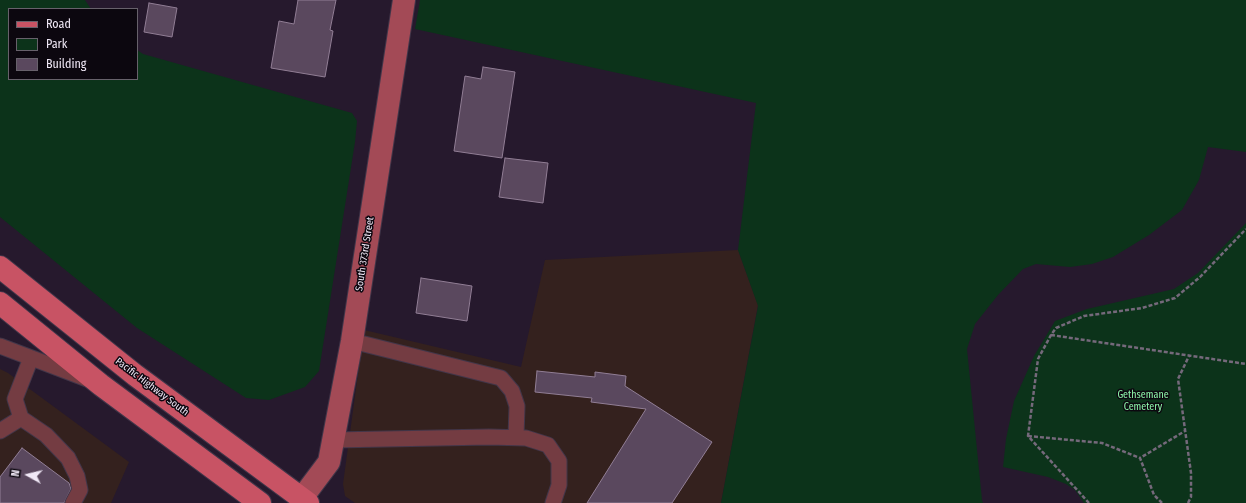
<!DOCTYPE html>
<style>
body{margin:0}
#map{position:relative;width:1246px;height:503px;overflow:hidden;background:#26192d;font-family:"Fira Sans Condensed",sans-serif}
canvas{display:block}
.legend{position:absolute;left:8px;top:8px;width:130px;height:72px;box-sizing:border-box;background:#0c070f;border:1px solid #67616b;margin:0;padding:5px 7px;list-style:none;font-size:12px;color:#f0e8f6}
.legend li{display:flex;align-items:center;gap:8px;height:20px}
.legend b{width:20px;border:1px solid #67616b}
.north{position:absolute;left:8px;top:455px;width:40px;height:40px;-webkit-text-stroke:3px #0c070f;paint-order:stroke;rotate:278deg;font-size:11px;font-weight:700;line-height:16px;text-align:center;color:#f0e8f6}
.north::after{content:'';display:block;margin:auto;width:14px;height:18px;background:#f0e8f6;clip-path:polygon(50% 0,100% 100%,50% 72%,0 100%)}
</style>
<div id="map">
<canvas width="1246" height="503"></canvas>
<ul class="legend">
<li><b style="height:5px;background:#c85364"></b>Road</li>
<li><b style="height:11px;background:#0c331a"></b>Park</li>
<li><b style="height:11px;background:#5a485e"></b>Building</li>
</ul>
<div class="north">N</div>
</div>
<script>
const ctx = document.querySelector('canvas').getContext('2d');
ctx.lineJoin = 'round';
function fill(path, color) {
  ctx.fillStyle = color;
  ctx.fill(path, 'evenodd');
}
function poly(rows) {
  const path = new Path2D();
  for (const r of rows) {
    path.moveTo(r[0], r[1]);
    for (let i = 2; i < r.length; i += 2) path.lineTo(r[i], r[i + 1]);
  }
  return path;
}
function strokePath(path, color, width, dash) {
  ctx.strokeStyle = color;
  ctx.lineWidth = width;
  ctx.lineCap = dash ? 'butt' : 'round';
  ctx.setLineDash(dash || []);
  ctx.stroke(path);
}
function label(font, color, halo, rows, align = 'center') {
  ctx.font = font + ' "Fira Sans Condensed",sans-serif';
  ctx.lineWidth = 3;
  ctx.setLineDash([]);
  ctx.textBaseline = 'middle';
  ctx.strokeStyle = halo;
  ctx.fillStyle = color;
  for (const [text, x, y, turn = 0] of rows) {
    ctx.save();
    ctx.translate(x, y);
    ctx.rotate((+turn || 0) * Math.PI / 180);
    ctx.textAlign = isNaN(turn) ? turn : align;
    if (halo) ctx.strokeText(text, 0, 0);
    ctx.fillText(text, 0, 0);
    ctx.restore();
  }
}
fill(poly([
 [738,250,758,305,721,503,355,503,345,496,343,484,364,330,521,367,545,260],
 [0,369,8,373,129,462,111,503,0,503]
]), '#34211e');
fill(poly([
 [0,0,85,0,91,9,9,9,9,79,137,79,137,50,143,54,352,113,357,121,355,142,319,371,305,387,269,400,246,398,137,328,0,217],
 [420,0,1246,0,1246,152,1208,147,1199,180,1182,210,1149,235,1113,257,1092,264,1070,267,1036,264,1023,269,998,295,975,324,967,349,982,500,983,503,721,503,758,306,738,250,756,103,415,29],
 [1246,223,1246,503,1084,503,1075,490,1066,484,1048,477,1003,467,1006,439,1014,401,1034,356,1055,321,1087,309,1174,289,1198,273]
]), '#0c331a');
const building = poly([
 [298,0,336,0,330,30,333,31,325,77,271,68,279,21,294,24,298,0],
 [149,3,177,8,172,37,144,32,149,3],
 [483,67,515,72,502,158,454,151,465,76,481,79,483,67],
 [505,158,548,163,543,203,499,197,505,158],
 [421,278,472,286,467,321,416,313,421,278],
 [537,371,595,377,595,372,626,376,625,386,712,442,672,503,587,503,646,409,591,402,592,398,535,392,537,371],
 [22,448,69,483,71,489,64,503,0,503,0,477,22,448]
]);
fill(building, '#5a485e');
strokePath(building, '#917e95', 1);
const lane = poly([
 [352,341,501,378,512,391,517,406,516,437],
 [0,346,87,379],
 [31,358,15,399,21,418,46,435,68,458,77,476,80,490,73,503],
 [0,431,21,418],
 [333,440,489,437,526,438,548,445,559,461,559,485,553,503]
]);
const secondary = poly([
 [302,498,329,462,352,341,404,0]
]);
const primary = poly([
 [0,267,135,375,308,503],
 [0,303,101,385,260,503]
]);
strokePath(lane, '#423649', 17);
strokePath(secondary, '#423649', 24);
strokePath(primary, '#423649', 24);
strokePath(poly([
 [1051,335,1246,364],
 [1028,436,1102,443,1140,458],
 [1089,503,1028,436,1038,359,1051,335,1056,328,1084,316,1142,308,1175,298,1200,277,1246,229],
 [1162,503,1154,495,1140,458,1185,431],
 [1188,503,1191,497,1191,473,1178,379,1189,356]
]), '#75697b', 2.5, [4, 2]);
strokePath(lane, '#743c42', 15);
strokePath(secondary, '#a34a56', 22);
strokePath(primary, '#c85364', 22);
label('10px', '#f0e8f6', '#0c070f', [
 ["South 373rd Street",365,254,-81],
 ["Pacific Highway South",152,387,37]
]);
label('10px', '#8ff9ac', '#0c070f', [
 ["Gethsemane",1143,395],
 ["Cemetery",1143,407]
]);
</script>
